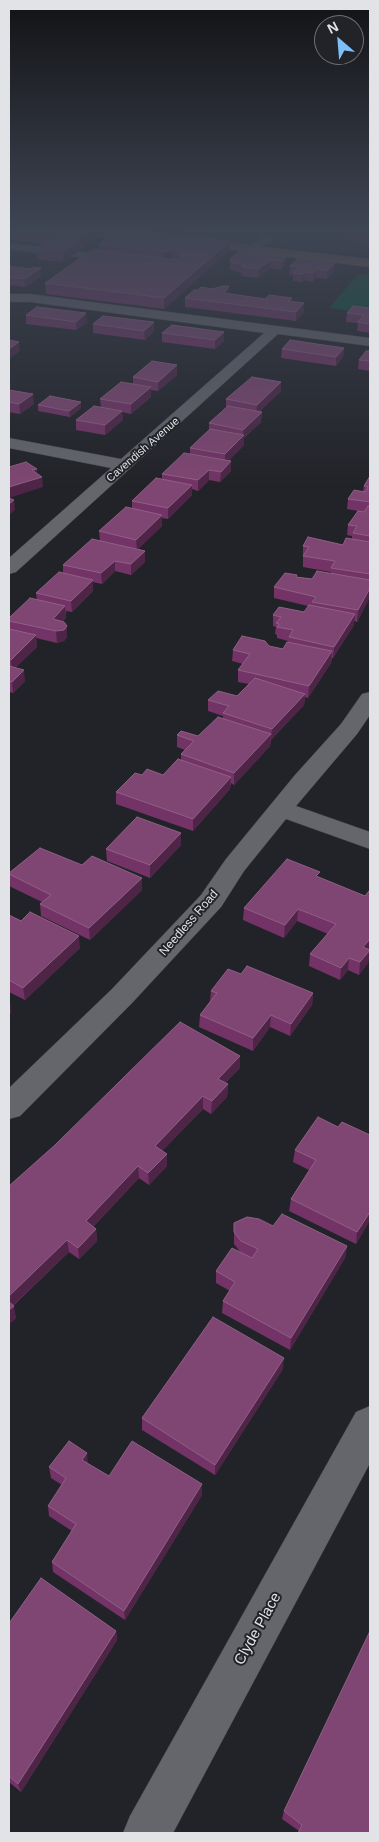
<!DOCTYPE html>
<style>
body{margin:0}
#map{position:relative;width:379px;height:1842px;overflow:hidden;background:#222328;font-family:Arial,sans-serif}
canvas{display:block}
.frame{position:absolute;inset:0;border:10px solid #e2e3e6;pointer-events:none}
.north{position:absolute;left:314px;top:15px;width:50px;height:50px;box-sizing:border-box;background:#222328;border:1px solid #6f7074;border-radius:50%;rotate:333deg;font-size:14px;font-weight:700;line-height:20px;text-align:center;color:#e2e3e6}
.north::after{content:'';display:block;margin:auto;width:18px;height:22px;background:#7ebef9;clip-path:polygon(50% 0,100% 100%,50% 72%,0 100%)}
</style>
<div id="map">
<canvas width="379" height="1842"></canvas>
<div class="frame"></div>
<div class="north">N</div>
</div>
<script>
const ctx = document.querySelector('canvas').getContext('2d');
ctx.lineJoin = 'round';
function fill(path, color) {
  ctx.fillStyle = color;
  ctx.fill(path, 'evenodd');
}
function poly(rows) {
  const path = new Path2D();
  for (const r of rows) {
    path.moveTo(r[0], r[1]);
    for (let i = 2; i < r.length; i += 2) path.lineTo(r[i], r[i + 1]);
  }
  return path;
}
function strokePath(path, color, width, dash) {
  ctx.strokeStyle = color;
  ctx.lineWidth = width;
  ctx.lineCap = dash ? 'butt' : 'round';
  ctx.setLineDash(dash || []);
  ctx.stroke(path);
}
function label(font, color, halo, rows, align = 'center') {
  ctx.font = font + ' Arial,sans-serif';
  ctx.lineWidth = 4;
  ctx.setLineDash([]);
  ctx.textBaseline = 'middle';
  ctx.strokeStyle = halo;
  ctx.fillStyle = color;
  for (const [text, x, y, turn = 0] of rows) {
    ctx.save();
    ctx.translate(x, y);
    ctx.rotate((+turn || 0) * Math.PI / 180);
    ctx.textAlign = isNaN(turn) ? turn : align;
    if (halo) ctx.strokeText(text, 0, 0);
    ctx.fillText(text, 0, 0);
    ctx.restore();
  }
}
fill(poly([
 [189,230,370,230,370,256,172,237]
]), '#292b35');
fill(poly([
 [358,274,370,275,370,313,329,308]
]), '#035234');
const lane = poly([
 [268,235,271,236,271,240,254,252,248,252,248,248,268,235],
 [9,243,48,248,53,251,48,254,9,249,9,243],
 [74,251,91,254,93,256,88,259,71,256,69,254,74,251]
]);
const street = poly([
 [9,294,30,294,370,338,370,346,278,334,16,572,9,574,9,558,111,468,9,448,9,438,121,459,264,333,30,302,9,302,9,294],
 [370,692,370,715,357,734,296,806,370,832,370,849,286,819,244,871,221,907,132,1003,20,1116,9,1119,9,1088,112,989,201,895,226,859,295,775,341,724,362,694,370,692],
 [370,1406,370,1463,173,1833,123,1833,130,1816,356,1412,370,1406]
]);
const secondary = poly([
 [72,230,113,230,151,234,157,238,151,242,78,234,72,230],
 [191,238,370,259,370,267,187,245,185,242,187,239,191,238]
]);
strokePath(lane, '#3f4044', 2);
strokePath(street, '#3f4044', 1);
strokePath(secondary, '#3f4044', 1);
fill(lane, '#65666c');
fill(street, '#65666c');
fill(secondary, '#836457');
fill(poly([
 [9,230,96,230,97,238,63,262,37,259,37,248,44,244,9,239],
 [329,230,370,230,370,244,347,238,347,235],
 [99,244,229,251,164,309,46,294,45,283,99,250],
 [286,257,285,265,281,270,270,268,258,278,242,276,242,273,230,270,230,259],
 [335,263,334,271,327,279,316,278,313,282,304,280,302,282,293,281,293,275,289,275,290,266],
 [9,266,31,269,41,268,41,276,25,287,9,285],
 [229,294,265,299,292,298,291,302,304,312,296,321,185,307,185,298],
 [370,308,370,333,357,331,358,323,346,322,347,313],
 [26,315,87,322,76,330,26,324],
 [154,322,154,331,145,340,93,333,93,324],
 [162,333,224,341,215,349,162,342],
 [344,348,343,357,336,366,281,358,282,349],
 [370,351,370,371,358,369,359,360],
 [177,375,158,391,151,390,151,397,131,414,122,412,123,420,105,435,76,430,76,420,101,407,100,399,133,384,133,377],
 [281,382,281,391,259,412,262,412,261,422,244,438,244,445,229,460,231,471,220,482,209,480,198,491,192,489,192,495,168,519,162,518,162,526,138,549,145,551,145,562,131,575,115,571,102,584,93,582,93,591,72,612,66,611,66,618,62,622,67,637,64,641,57,643,36,638,37,647,15,668,25,681,13,693,9,692,9,618,37,600,36,593,63,573,63,565,100,541,99,531,132,509,132,501,162,479,162,474,190,454,190,448,209,430,209,423,226,408,226,399],
 [9,390,34,404,20,414,9,412],
 [38,405,81,408,70,417,38,411],
 [370,476,370,597,357,622,354,621,354,625,333,658,332,658,331,663,308,698,305,697,304,705,271,740,270,746,234,785,231,783,230,789,193,831,116,804,116,792,142,775,163,775,181,760,181,754,185,750,177,747,177,735,198,736,223,718,223,716,208,711,208,700,237,696,249,684,238,682,238,670,243,664,232,661,233,650,269,646,283,649,288,642,288,641,277,638,277,635,275,634,276,627,273,626,273,615,304,612,308,606,274,598,274,587,297,577,312,579,331,573,331,572,303,567,303,546,343,545,352,539,352,536,347,535,348,525,358,511,347,509,348,499,363,491,364,486],
 [181,845,150,878,107,861,106,849],
 [9,873,142,890,90,940,41,916,40,904,42,902,9,886],
 [319,878,365,896,370,891,370,949,368,963,359,975,348,970,340,980,309,966,310,954,328,934,297,921,284,938,243,920,244,908],
 [9,915,80,948,25,1000,9,992],
 [241,974,313,993,312,1005,290,1036,270,1027,253,1051,199,1027,200,1015,210,1001,211,991],
 [240,1068,225,1083,228,1084,227,1097,211,1114,203,1109,162,1151,167,1166,149,1185,139,1178,93,1227,96,1229,97,1241,79,1259,69,1252,13,1306,16,1318,9,1324,9,1186],
 [338,1127,370,1220,356,1244,289,1211,291,1199,309,1170,293,1162,295,1150],
 [234,1223,273,1226,347,1246,345,1258,290,1350,222,1313,223,1301,230,1291,216,1283,216,1271,241,1253,234,1244],
 [283,1369,215,1475,142,1430,142,1418],
 [88,1464,109,1476,202,1495,125,1620,53,1572,52,1562,72,1531,49,1516,48,1506,62,1485,51,1478,49,1467],
 [9,1621,10,1622,116,1631,117,1640,21,1792,9,1782],
 [284,1811,370,1833,299,1831,282,1819]
]), '#743366');
fill(poly([
 [93,230,96,230,97,238,63,262,63,251],
 [230,241,229,251,164,309,164,298],
 [172,250,173,260,163,262,163,252],
 [286,257,285,265,281,270,282,261],
 [271,260,270,268,258,278,258,269],
 [335,263,334,271,327,279,327,271],
 [41,268,41,276,25,287,24,279],
 [317,269,316,278,313,282,314,273],
 [305,272,304,280,302,282,303,274],
 [229,286,229,295,224,293],
 [304,303,304,312,296,321,296,312],
 [86,313,87,322,76,330,76,322],
 [154,322,154,331,145,340,144,331],
 [224,332,224,341,215,349,215,340],
 [19,342,20,351,9,359,9,349],
 [344,348,343,357,336,366,336,357],
 [177,365,177,375,158,391,158,382],
 [281,382,281,391,256,415,257,405],
 [151,387,151,397,131,414,131,404],
 [33,394,34,404,20,414,19,404],
 [81,402,81,408,70,417,69,411],
 [122,411,123,420,105,435,105,425],
 [262,412,261,422,244,438,244,445,225,464,225,454,243,436,243,430],
 [231,461,231,471,220,482,221,472],
 [37,469,37,479,42,477,43,487,9,498,9,487,32,470],
 [209,470,209,480,198,491,198,480],
 [192,485,192,495,168,519,168,508],
 [14,500,15,510,9,515,9,504],
 [162,515,162,526,137,550,136,540],
 [145,551,145,562,131,575,131,564],
 [115,561,115,571,102,584,101,573],
 [93,580,93,591,72,612,71,601],
 [370,588,370,597,357,622,358,610],
 [65,606,66,618,54,630,53,619],
 [355,614,354,625,333,658,334,647],
 [67,626,67,637,64,641,57,643,56,631],
 [36,635,37,647,12,671,11,660],
 [332,651,331,663,308,698,309,686],
 [24,670,25,681,13,693,12,682],
 [305,694,304,705,271,740,272,729],
 [271,734,270,746,234,785,234,773],
 [231,777,230,789,193,831,193,819],
 [181,833,181,845,150,878,150,865],
 [142,878,142,890,90,940,89,928],
 [298,909,297,921,284,938,285,925],
 [79,936,80,948,25,1000,23,988],
 [370,939,370,949,362,960,363,947],
 [370,950,368,963,359,975,360,962],
 [349,958,348,970,340,980,341,968],
 [313,993,312,1005,290,1036,291,1024],
 [10,1001,11,1013,9,1015,9,1002],
 [271,1015,270,1027,253,1051,253,1038],
 [240,1056,240,1068,218,1091,218,1079],
 [228,1084,227,1097,211,1114,212,1101],
 [203,1096,203,1109,155,1158,155,1146],
 [167,1154,167,1166,149,1185,148,1173],
 [138,1166,139,1178,87,1233,86,1221],
 [370,1212,370,1220,356,1244,357,1232],
 [96,1229,97,1241,79,1259,78,1248],
 [67,1240,69,1252,9,1309,9,1296],
 [347,1246,345,1258,290,1350,291,1338],
 [14,1306,16,1318,9,1324,9,1310],
 [284,1358,283,1369,215,1475,215,1465],
 [87,1453,88,1464,82,1460],
 [202,1484,202,1495,125,1620,124,1611],
 [116,1631,117,1640,21,1792,18,1784]
]), '#4e2547');
const building = poly([
 [16,230,93,230,63,251,37,248,57,235,16,230],
 [118,230,136,230,230,241,164,298,45,283,93,249,177,260,184,255,177,254,182,251,172,250,163,252,99,244,118,230],
 [354,230,370,230,370,234,354,230],
 [239,251,286,257,282,261,271,260,258,269,242,267,245,265,230,262,232,260,230,259,239,251],
 [298,258,335,263,327,271,317,269,314,273,305,272,303,274,293,273,299,267,290,266,298,258],
 [9,266,31,269,34,267,41,268,24,279,9,277,9,266],
 [223,286,229,286,224,293,265,299,269,295,292,298,288,301,304,303,296,312,185,298,194,290,198,290,201,287,212,289,223,286],
 [353,306,370,308,370,324,358,322,364,315,347,313,353,306],
 [37,307,86,313,76,322,26,315,37,307],
 [103,316,154,322,144,331,93,324,103,316],
 [172,325,224,332,215,340,162,333,172,325],
 [9,340,19,342,9,349,9,340],
 [290,340,344,348,336,357,282,349,290,340],
 [366,351,370,351,370,361,359,360,366,351],
 [152,361,177,365,158,382,133,377,152,361],
 [252,377,281,382,257,405,226,399,252,377],
 [121,382,151,387,131,404,100,399,121,382],
 [9,390,33,394,19,404,9,402,9,390],
 [50,396,81,402,69,411,38,405,50,396],
 [94,406,122,411,105,425,76,420,94,406],
 [228,406,262,412,243,430,209,423,228,406],
 [210,429,244,435,225,454,190,448,210,429],
 [184,453,231,461,221,472,209,470,198,480,162,474,184,453],
 [26,462,37,469,32,470,42,477,9,487,9,467,26,462],
 [370,476,370,502,348,499,354,490,365,492,368,487,364,486,370,476],
 [156,478,192,485,168,508,132,501,156,478],
 [9,498,14,500,9,504,9,498],
 [368,506,370,506,370,536,353,533,357,526,348,525,358,511,364,512,368,506],
 [126,507,162,515,136,540,99,531,126,507],
 [308,537,343,545,346,538,370,542,370,574,331,568,335,561,303,556,309,547,303,546,308,537],
 [92,539,145,551,131,564,115,561,101,573,63,565,92,539],
 [317,571,370,580,370,588,358,610,312,602,316,597,274,587,285,573,297,575,296,577,312,579,317,571],
 [59,572,93,580,71,601,36,593,59,572],
 [30,598,65,606,53,619,64,622,67,626,64,630,56,631,9,621,9,618,30,598],
 [309,605,355,614,334,647,289,637,293,630,277,627,279,624,276,623,281,617,273,615,279,607,304,612,309,605],
 [9,629,36,635,11,660,9,659,9,629],
 [242,636,265,641,269,646,283,649,287,642,332,651,309,686,238,670,250,654,233,650,242,636],
 [9,666,24,670,12,682,9,681,9,666],
 [255,678,305,694,272,729,223,713,229,706,208,700,218,691,237,696,255,678],
 [218,717,271,734,234,773,181,754,194,741,177,735,181,731,198,736,218,717],
 [178,759,231,777,193,819,116,792,135,773,142,775,147,769,163,775,178,759],
 [137,817,181,833,150,865,106,849,137,817],
 [40,848,82,865,92,856,142,878,89,928,40,904,51,895,9,874,9,873,40,848],
 [287,859,320,872,316,876,365,896,369,891,370,891,370,939,363,947,370,950,360,962,349,958,341,968,310,954,336,924,298,909,285,925,244,908,287,859],
 [30,912,79,936,23,988,9,980,9,915,21,921,30,912],
 [247,966,313,993,291,1024,271,1015,253,1038,200,1015,217,993,211,991,228,969,241,974,247,966],
 [180,1022,240,1056,218,1079,228,1084,212,1101,203,1096,155,1146,167,1154,148,1173,138,1166,86,1221,96,1229,78,1248,67,1240,9,1296,9,1186,55,1145,180,1022],
 [318,1117,338,1127,342,1122,370,1135,370,1212,357,1232,291,1199,316,1160,295,1150,318,1117],
 [282,1214,347,1246,291,1338,223,1301,235,1282,216,1271,232,1248,252,1258,258,1249,241,1241,234,1232,234,1223,247,1217,259,1219,273,1226,282,1214],
 [9,1302,14,1306,9,1310,9,1302],
 [213,1317,284,1358,215,1465,142,1418,213,1317],
 [69,1441,87,1453,82,1460,109,1476,132,1441,202,1484,124,1611,52,1562,76,1524,48,1506,66,1478,49,1467,69,1441],
 [41,1578,116,1631,18,1784,9,1776,9,1621,10,1622,41,1578],
 [370,1631,370,1833,298,1833,302,1825,284,1811,370,1631]
]);
fill(building, '#804673');
strokePath(building, '#8f5f85', 1);
const sky = ctx.createLinearGradient(0, 0, 0, 488);
sky.addColorStop(0, '#131316');
sky.addColorStop(0.47, '#3e4553');
sky.addColorStop(1, '#3e455300');
ctx.fillStyle = sky;
ctx.fillRect(0, 0, 379, 488);
label('11px', '#e2e3e6', '#222328', [
 ["Cavendish Avenue",143,450,-41]
]);
label('12px', '#e2e3e6', '#222328', [
 ["Needless Road",189,923,-49]
]);
label('15px', '#e2e3e6', '#222328', [
 ["Clyde Place",258,1629,-61]
]);
</script>
